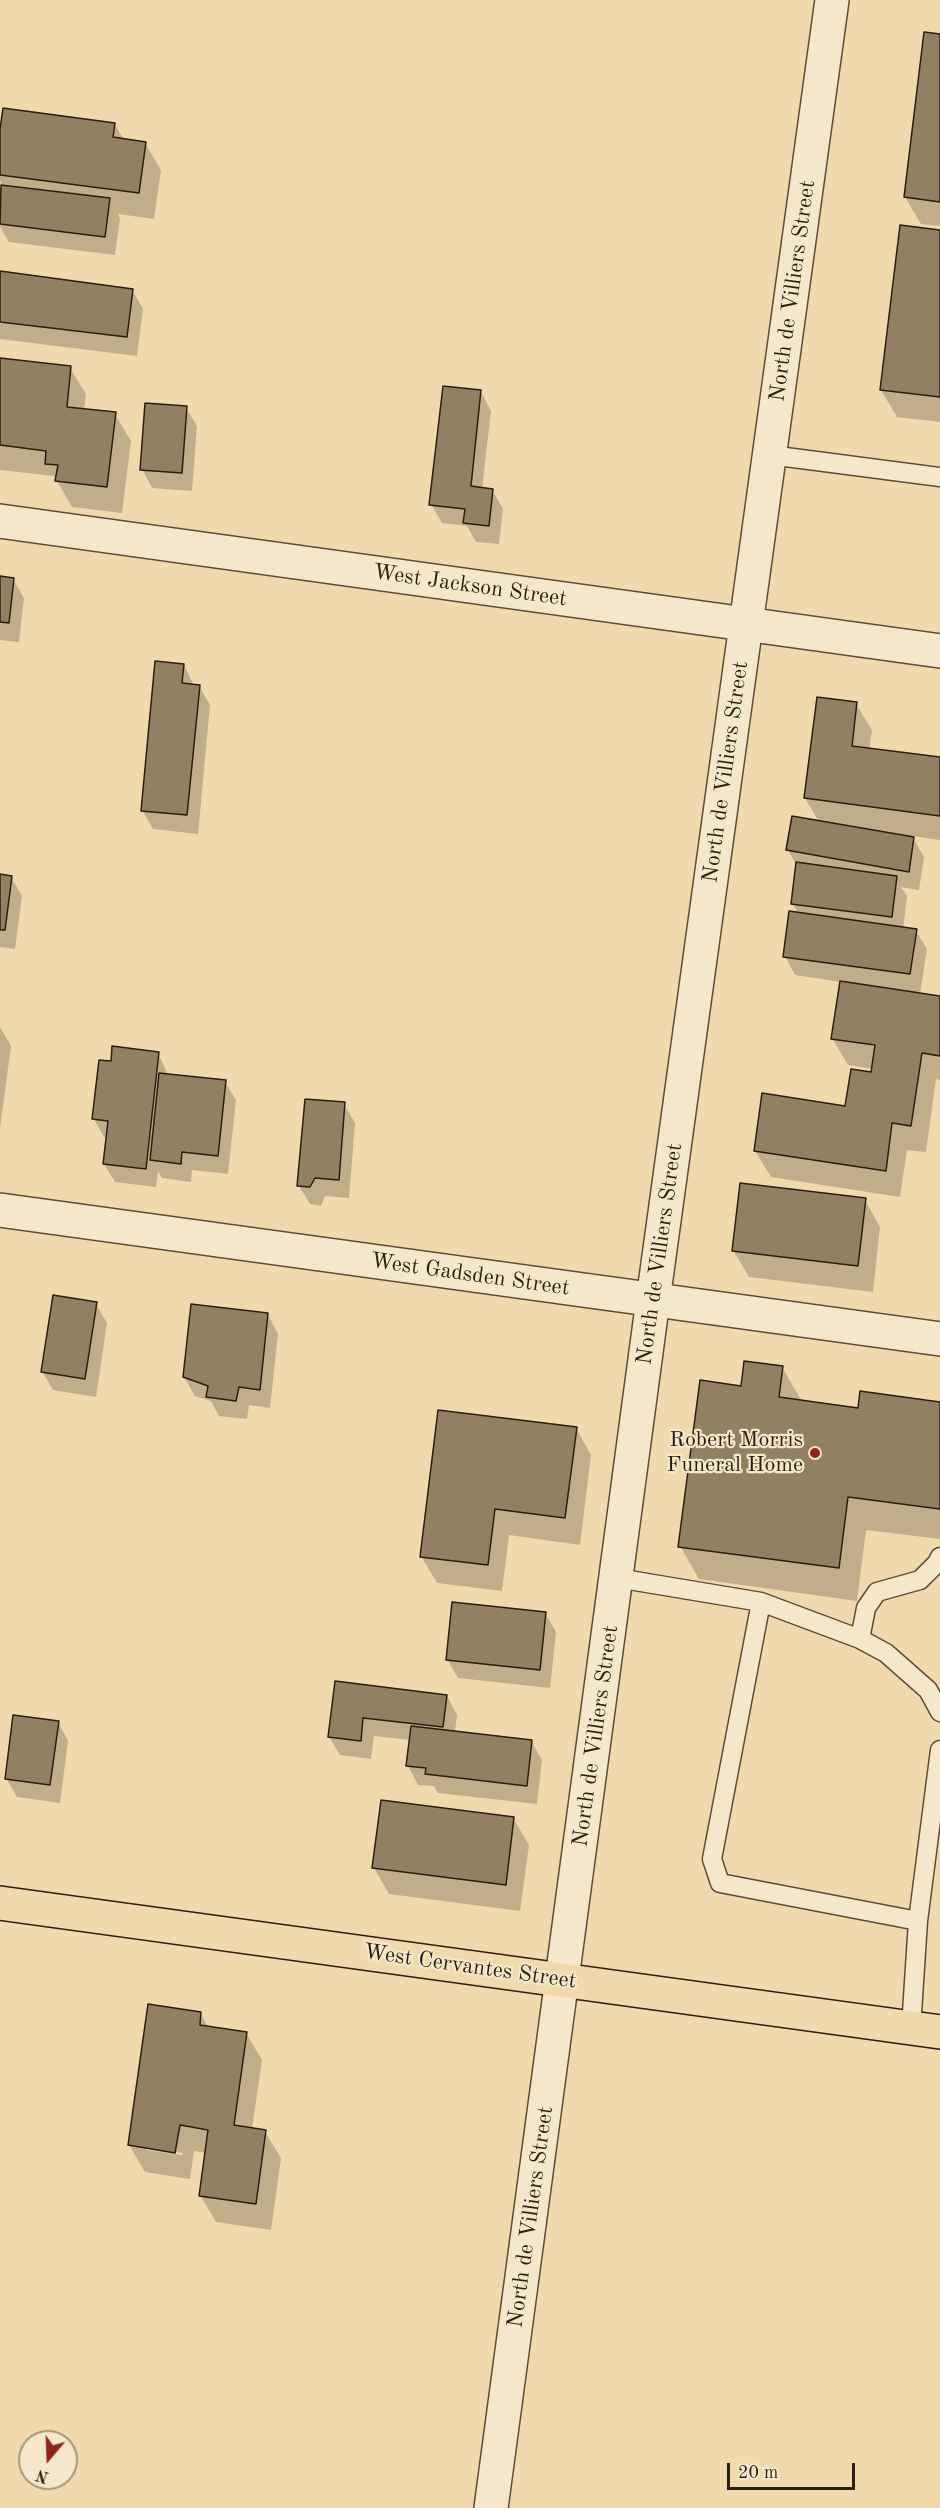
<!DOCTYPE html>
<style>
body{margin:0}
#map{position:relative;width:940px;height:2508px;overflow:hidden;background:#f0daad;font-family:"Old Standard TT",serif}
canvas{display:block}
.north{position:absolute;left:18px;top:2430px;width:60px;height:60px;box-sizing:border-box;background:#f5e7ca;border:2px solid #a49780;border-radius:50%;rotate:199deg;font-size:16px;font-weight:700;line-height:24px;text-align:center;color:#2a1e11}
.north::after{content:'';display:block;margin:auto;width:21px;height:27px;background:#8f2418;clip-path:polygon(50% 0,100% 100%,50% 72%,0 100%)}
.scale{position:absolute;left:727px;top:2463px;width:128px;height:27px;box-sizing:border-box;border:3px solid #2a1e11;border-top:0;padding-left:8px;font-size:18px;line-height:21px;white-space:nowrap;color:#2a1e11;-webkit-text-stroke:4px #f5e7ca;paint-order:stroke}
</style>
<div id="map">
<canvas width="940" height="2508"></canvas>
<div class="north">N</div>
<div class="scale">20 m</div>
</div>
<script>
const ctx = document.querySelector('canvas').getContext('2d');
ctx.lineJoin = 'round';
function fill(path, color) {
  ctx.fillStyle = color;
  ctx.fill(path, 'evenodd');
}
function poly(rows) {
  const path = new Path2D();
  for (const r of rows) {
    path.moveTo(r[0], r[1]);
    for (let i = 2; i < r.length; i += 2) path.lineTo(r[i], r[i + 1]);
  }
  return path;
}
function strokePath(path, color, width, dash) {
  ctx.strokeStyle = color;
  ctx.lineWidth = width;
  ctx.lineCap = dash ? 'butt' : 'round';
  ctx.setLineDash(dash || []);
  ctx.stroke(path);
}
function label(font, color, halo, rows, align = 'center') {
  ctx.font = font + ' "Old Standard TT",serif';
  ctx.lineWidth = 4.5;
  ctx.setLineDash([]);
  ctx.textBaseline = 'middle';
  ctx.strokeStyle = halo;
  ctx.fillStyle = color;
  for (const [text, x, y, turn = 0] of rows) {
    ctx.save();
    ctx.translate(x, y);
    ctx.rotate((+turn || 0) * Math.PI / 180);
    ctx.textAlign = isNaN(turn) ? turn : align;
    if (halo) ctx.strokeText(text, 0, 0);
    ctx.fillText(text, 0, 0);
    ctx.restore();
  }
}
fill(poly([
 [940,36,940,226,921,224,905,197],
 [115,125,124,140,145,143,161,170,154,219,118,214,120,218,115,255,9,242,0,227,3,186,0,181,0,140],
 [940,231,940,422,897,417,881,390],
 [0,273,132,290,143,309,137,356,0,339],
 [0,359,70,368,86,394,84,410,115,414,131,441,122,513,72,507,54,476,0,470],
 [481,392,491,411,482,489,492,490,503,509,499,544,476,542,467,526,442,523,431,504],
 [186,408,197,426,192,491,152,488,142,469],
 [0,578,13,579,24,598,19,642,0,640],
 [184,665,194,686,199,686,210,705,198,834,153,829,142,810],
 [856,704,872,730,869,750,940,759,940,840,912,836,924,857,919,890,901,887,907,896,903,929,916,931,927,949,920,994,940,998,940,1080,936,1079,926,1152,907,1150,900,1197,771,1177,755,1151,847,1108,872,1074,873,1069,848,1065,832,1038,841,982,795,975,785,956,799,914,792,903,797,866,788,850,819,822,805,798],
 [0,876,11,877,22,896,15,949,0,947],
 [0,1027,11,1046,0,1128],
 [158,1053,168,1075,225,1082,236,1100,228,1174,192,1170,191,1182,162,1178,158,1171,156,1187,115,1182,104,1164,107,1138,104,1137,94,1119,113,1063],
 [344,1104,355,1123,349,1198,325,1196,321,1206,310,1204,299,1186],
 [865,1200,880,1227,873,1292,749,1277,733,1250],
 [96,1304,107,1323,96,1397,53,1390,42,1371],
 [268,1315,278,1334,270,1408,249,1405,247,1419,219,1416,211,1401,195,1396,184,1377],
 [782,1367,801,1400,860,1410,940,1404,940,1539,866,1530,857,1601,699,1579,680,1546,742,1387],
 [576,1428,591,1455,580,1545,509,1535,502,1591,437,1583,421,1556],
 [545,1613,556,1632,550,1688,458,1678,447,1659],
 [336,1682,447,1696,457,1715,455,1732,531,1741,542,1760,537,1804,438,1793,434,1786,418,1785,408,1766,411,1740,374,1736,371,1759,340,1755,329,1737],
 [58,1722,68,1741,60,1803,17,1797,6,1778],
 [513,1818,529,1845,520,1911,389,1894,374,1868],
 [200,2013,209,2028,246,2033,262,2060,252,2129,265,2132,281,2158,271,2230,216,2222,200,2195,206,2153,194,2151,190,2179,145,2172,129,2145],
 [146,2147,183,2153,182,2155,146,2150]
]), '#0003');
const building = poly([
 [924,32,940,34,940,202,904,197,924,32],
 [3,108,115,123,113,137,146,142,139,193,0,175,0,129,3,108],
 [1,185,110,198,105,237,0,224,1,185],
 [900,225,940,230,940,397,880,390,900,225],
 [0,271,133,289,127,337,0,322,0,271],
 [0,358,71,366,67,407,116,412,107,487,55,481,58,465,45,464,46,451,0,445,0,358],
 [443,386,481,390,471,486,493,489,489,526,463,523,465,509,429,505,443,386],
 [145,403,187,406,182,473,140,470,145,403],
 [0,576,14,578,9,623,0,622,0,576],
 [155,661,184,664,182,683,200,685,187,815,141,811,155,661],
 [817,697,857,702,852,746,940,757,940,816,804,798,817,697],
 [792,816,914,837,909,872,786,850,792,816],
 [796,862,897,876,892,917,791,904,796,862],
 [0,874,12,876,5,930,0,930,0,874],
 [789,911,917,929,910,974,783,957,789,911],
 [840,981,940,996,940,1056,922,1053,911,1126,892,1123,886,1171,754,1151,762,1093,845,1106,851,1069,871,1072,875,1045,831,1039,840,981],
 [112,1046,159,1052,146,1169,103,1164,108,1121,92,1119,99,1060,111,1061,112,1046],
 [159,1073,226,1080,218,1156,182,1152,181,1164,150,1160,159,1073],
 [305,1099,345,1102,339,1180,315,1178,310,1187,297,1186,305,1099],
 [740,1183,866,1198,858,1266,732,1251,740,1183],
 [53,1295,97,1302,85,1379,41,1372,53,1295],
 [191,1304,268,1313,260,1390,239,1387,236,1401,206,1397,208,1386,183,1377,191,1304],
 [744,1361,783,1366,779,1397,858,1408,860,1391,940,1402,940,1509,848,1497,839,1568,678,1547,700,1380,741,1386,744,1361],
 [438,1410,577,1427,565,1518,495,1509,488,1565,420,1557,438,1410],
 [452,1602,546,1612,540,1670,446,1660,452,1602],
 [335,1681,447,1695,443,1727,363,1718,361,1741,328,1737,335,1681],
 [13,1715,59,1721,50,1785,5,1779,13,1715],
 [411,1726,532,1740,527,1786,425,1774,426,1768,406,1766,411,1726],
 [381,1800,514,1817,506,1885,372,1868,381,1800],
 [148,2004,201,2012,200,2025,247,2032,234,2125,266,2130,256,2204,199,2196,208,2130,180,2125,175,2153,128,2145,148,2004]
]);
fill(building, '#918062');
strokePath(building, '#2a1e11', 1.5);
const lane = poly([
 [770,455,940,477],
 [617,1578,761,1602,860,1639,886,1653,928,1690,940,1712],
 [761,1602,712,1859,720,1883,918,1921],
 [860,1639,866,1608,877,1592,920,1580,937,1563,940,1557],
 [911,2028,918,1921,940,1750]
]);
const street = poly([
 [0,521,940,651],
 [0,1210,940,1339],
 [491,2508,653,1300,832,0]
]);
const primary = poly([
 [0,1903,940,2032]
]);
strokePath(lane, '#5c4d38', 21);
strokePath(street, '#5c4d38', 36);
strokePath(primary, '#2a1e11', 36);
strokePath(lane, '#f5e7ca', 18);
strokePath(street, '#f5e7ca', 33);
strokePath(primary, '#f0daad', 33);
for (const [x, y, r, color] of [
 [815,1453,6,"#8f2418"]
]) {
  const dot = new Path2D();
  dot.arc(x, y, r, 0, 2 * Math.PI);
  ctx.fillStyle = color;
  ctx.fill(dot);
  strokePath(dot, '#f5e7ca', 2);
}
label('22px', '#2a1e11', '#f5e7ca', [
 ["North de Villiers Street",793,291,-82],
 ["West Jackson Street",470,586,8],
 ["North de Villiers Street",726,772,-82],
 ["North de Villiers Street",660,1254,-82],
 ["West Gadsden Street",470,1275,8],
 ["North de Villiers Street",596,1736,-82],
 ["West Cervantes Street",470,1967,8],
 ["North de Villiers Street",531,2217,-82]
]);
label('22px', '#2a1e11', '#f5e7ca', [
 ["Robert Morris",803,1440],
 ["Funeral Home",803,1465]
], 'right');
</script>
